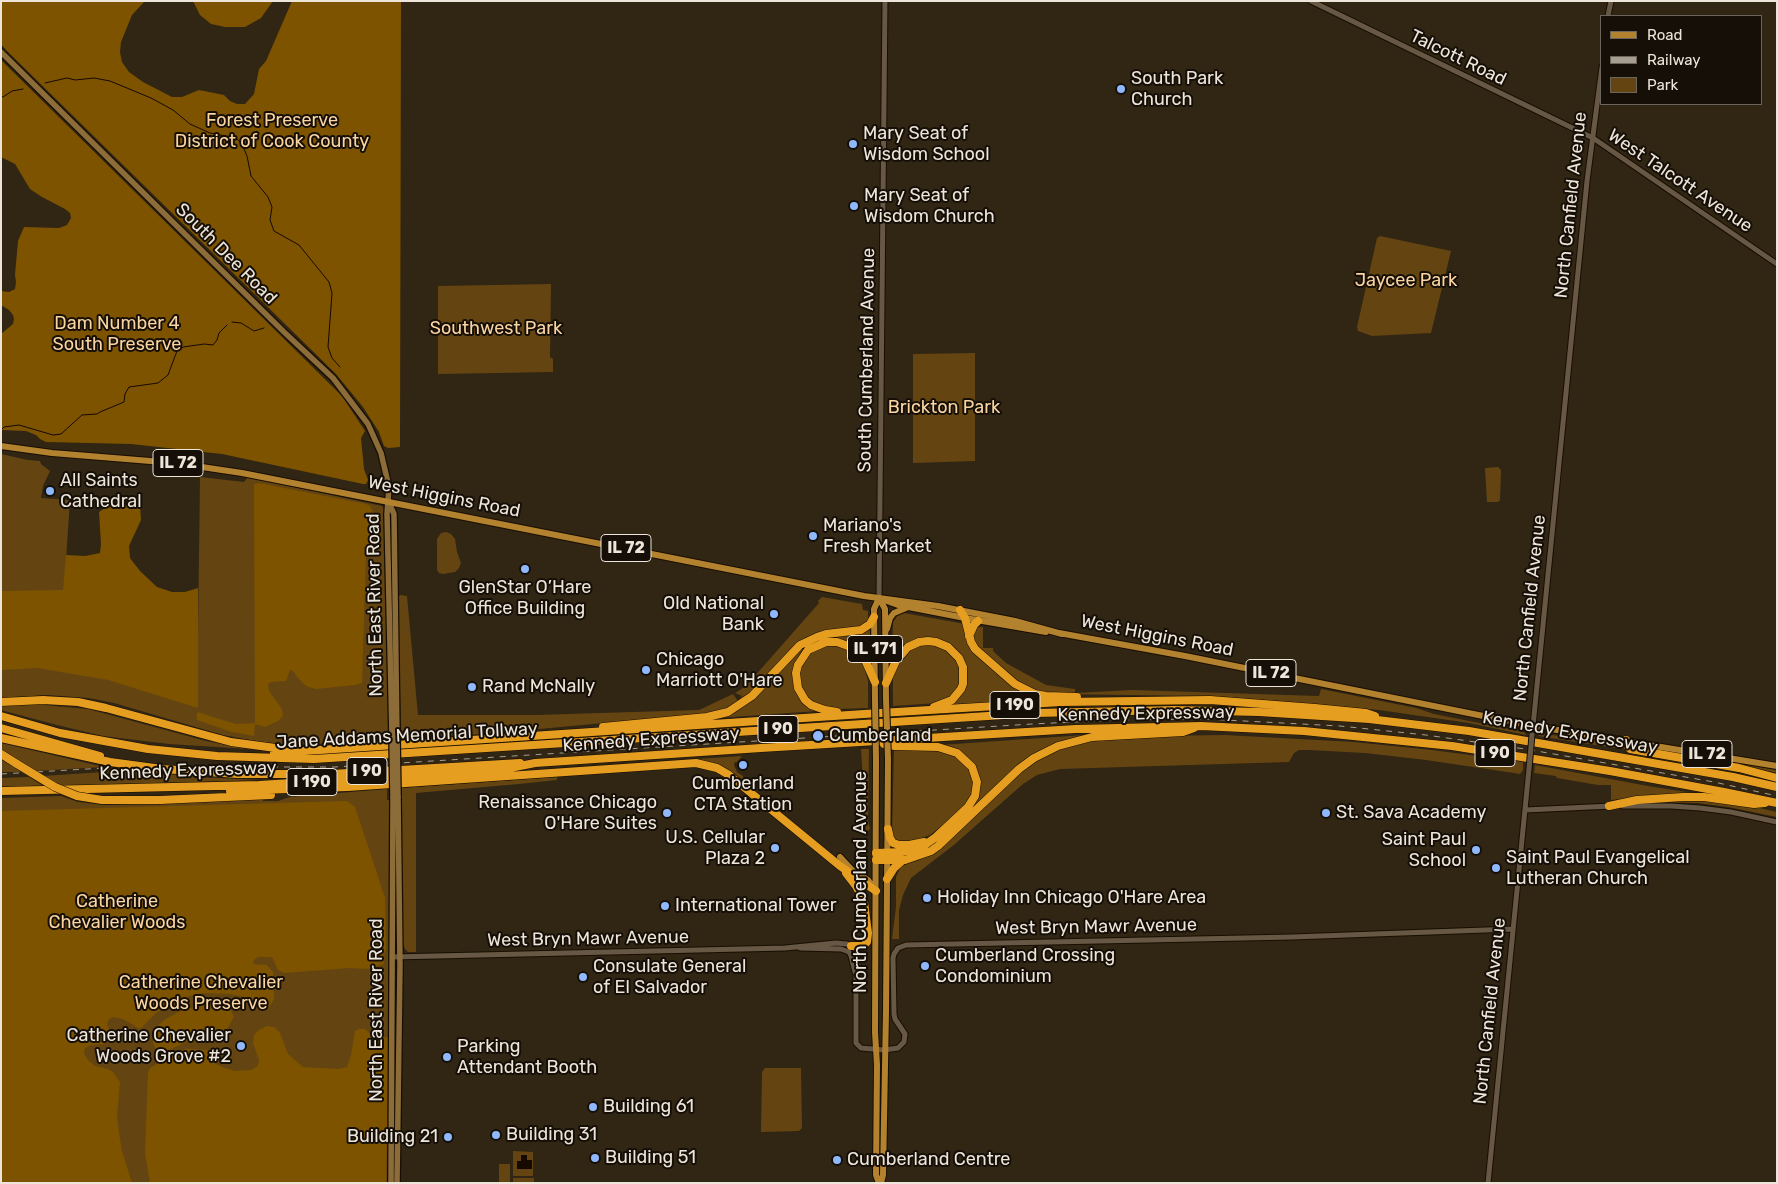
<!DOCTYPE html>
<meta charset="utf-8">
<style>
body{margin:0}
#map{position:relative;width:1778px;height:1184px;overflow:hidden;background:#312514;font-family:Rubik,sans-serif}
canvas{display:block}
.frame{position:absolute;inset:0;border:2px solid #ede5da;pointer-events:none}
.legend{position:absolute;left:1600px;top:15px;width:162px;height:90px;box-sizing:border-box;background:#150f08;border:1px solid #6b655c;margin:0;padding:6px 9px;list-style:none;font-size:15px;color:#ede5da}
.legend li{display:flex;align-items:center;gap:10px;height:25px}
.legend b{width:25px;border:1px solid #6b655c}
</style>
<div id="map">
<canvas width="1778" height="1184"></canvas>
<div class="frame"></div>
<ul class="legend">
<li><b style="height:6px;background:#b3822f"></b>Road</li>
<li><b style="height:6px;background:#a79e91"></b>Railway</li>
<li><b style="height:14px;background:#644512"></b>Park</li>
</ul>
</div>
<script>
const ctx = document.querySelector('canvas').getContext('2d');
ctx.lineJoin = 'round';
function fill(path, color) {
  ctx.fillStyle = color;
  ctx.fill(path, 'evenodd');
}
function poly(rows) {
  const path = new Path2D();
  for (const r of rows) {
    path.moveTo(r[0], r[1]);
    for (let i = 2; i < r.length; i += 2) path.lineTo(r[i], r[i + 1]);
  }
  return path;
}
function strokePath(path, color, width, dash) {
  ctx.strokeStyle = color;
  ctx.lineWidth = width;
  ctx.lineCap = dash ? 'butt' : 'round';
  ctx.setLineDash(dash || []);
  ctx.stroke(path);
}
function label(font, color, halo, rows, align = 'center') {
  ctx.font = font + ' Rubik,sans-serif';
  ctx.lineWidth = 4;
  ctx.setLineDash([]);
  ctx.textBaseline = 'middle';
  ctx.strokeStyle = halo;
  ctx.fillStyle = color;
  for (const [text, x, y, turn = 0] of rows) {
    ctx.save();
    ctx.translate(x, y);
    ctx.rotate((+turn || 0) * Math.PI / 180);
    ctx.textAlign = isNaN(turn) ? turn : align;
    if (halo) ctx.strokeText(text, 0, 0);
    ctx.fillText(text, 0, 0);
    ctx.restore();
  }
}
fill(poly([
 [1380,236,1451,251,1431,333,1372,336,1358,331,1357,327,1377,238],
 [551,284,550,357,553,359,553,372,438,374,438,286],
 [975,353,975,461,913,463,913,354],
 [1,454,28,460,40,461,41,464,50,471,43,486,41,498,70,500,64,589,197,708,200,477,244,482,248,477,382,506,386,512,385,574,389,732,387,732,387,740,296,745,261,742,223,735,114,703,89,698,48,695,1,698],
 [1498,467,1501,470,1500,500,1498,502,1487,502,1485,468],
 [446,532,451,534,455,539,457,552,461,563,459,568,455,572,443,574,439,573,437,570,437,539,441,533],
 [400,595,407,596,418,715,535,715,699,710,733,694,738,701,742,696,735,693,746,686,819,603,818,601,822,597,862,604,863,610,868,611,868,621,863,626,824,632,806,638,794,646,751,693,728,709,712,713,496,733,401,739,398,597],
 [904,613,965,624,980,658,1046,699,949,705,956,700,966,682,967,673,965,664,952,646,943,640,932,638,903,647,892,660,893,622,898,615],
 [976,627,983,627,983,648,993,648,993,651,1006,663,1046,685,1075,689,1075,693,1132,690,1319,696,1321,689,1416,708,1434,714,1524,732,1526,735,1469,723,1379,710,1316,704,1212,696,1049,694,1031,689,1019,683,979,649,972,636],
 [870,630,871,664,862,652,847,642,824,639,809,645,802,650,796,661,793,670,794,688,802,701,807,706,817,711,718,718,730,714,804,646,826,637,856,635],
 [835,644,846,647,855,654,863,664,868,681,868,708,836,709,821,707,807,698,801,690,799,674,801,665,809,653,824,645],
 [928,644,938,646,947,651,957,662,960,670,961,680,957,689,949,698,937,703,893,706,893,678,898,664,905,654,917,646],
 [32,704,88,709,206,741,248,749,169,744,103,736,57,725,1,710,1,706],
 [1540,734,1544,734,1622,744,1628,750,1538,736],
 [1084,735,1056,744,1034,755,1017,766,967,814,979,788,979,774,974,765,941,745],
 [1225,735,1354,742,1432,750,1523,762,1523,770,1520,774,1514,773,1426,760,1365,753,1309,750,1299,750,1294,753,1289,762,1060,769,1037,775,1023,784,955,844,911,878,903,895,899,910,899,939,892,939,896,907,896,877,901,866,919,860,1023,769,1042,757,1059,749,1094,740,1157,736],
 [1,743,104,767,198,777,260,780,58,786,42,776,104,772,104,767,34,771,1,750],
 [1632,744,1777,770,1777,775,1630,745],
 [861,749,869,749,868,820,870,829,866,832],
 [894,749,935,749,949,753,960,759,969,768,973,778,973,788,969,799,957,814,930,835,912,842,898,841,893,837,892,833],
 [742,756,737,762,735,762,734,765,737,772,743,776,744,784,696,759],
 [1,759,10,764,21,772,1,772],
 [1535,765,1648,786,1699,794,1669,794,1611,800,1611,785,1598,785,1557,778,1556,776,1534,773],
 [29,777,43,786,1,786,1,778],
 [557,777,557,780,519,784,416,793,416,952,408,952,405,949,402,939,402,788],
 [387,789,387,800,390,800,391,1007,388,1183,1,1183,1,798,61,796,78,802,104,805,263,799,263,801,278,801,290,797],
 [1688,799,1759,808,1777,812,1777,817,1728,807,1698,803,1640,802],
 [765,1068,801,1068,802,1128,799,1131,761,1132,762,1072],
 [513,1151,533,1152,533,1176,513,1176],
 [499,1164,510,1164,510,1183,499,1183],
 [513,1178,534,1178,534,1183,513,1183]
]), '#644512');
fill(poly([
 [1,1,145,1,132,15,121,42,120,52,122,62,129,72,143,82,172,97,182,97,199,90,224,95,230,101,237,104,245,104,254,94,259,69,266,61,292,1,401,1,400,447,388,448,384,446,379,432,363,407,336,374,6,50,1,44],
 [193,1,273,1,261,18,245,27,225,27,211,24,200,15],
 [1,60,342,396,365,431,361,438,364,469,368,480,366,484,363,484,222,454,131,444,46,442,40,439,36,435,26,431,1,430,1,334,13,324,14,319,13,315,9,310,1,305,1,291,9,292,15,289,16,282,15,275,18,241,24,227,59,228,67,225,71,218,70,213,65,209,42,197,30,189,15,164,1,157],
 [259,483,366,504,370,506,375,516,374,544,368,549,366,555,362,683,355,685,316,689,306,686,298,678,293,671,290,670,286,681,272,682,268,684,269,691,282,709,283,716,278,721,265,727,255,724,254,736,232,732,197,720,197,712,236,724,255,723,254,484],
 [123,504,140,505,141,520,129,546,130,558,140,571,157,587,172,592,185,592,198,588,198,708,108,680,37,668,1,670,1,591,63,590,66,555,85,556,100,553,101,544,99,512,108,506],
 [347,801,355,807,385,898,386,949,383,956,384,964,368,969,350,968,284,973,278,970,272,957,258,957,254,960,253,964,267,965,273,972,274,999,269,1008,265,1007,262,1002,254,999,230,994,203,993,186,997,170,1004,156,1013,140,1029,123,1019,113,1017,109,1019,107,1024,111,1034,110,1040,104,1044,91,1045,85,1048,84,1054,88,1060,95,1066,108,1069,113,1072,120,1082,117,1116,119,1133,122,1151,132,1183,1,1183,1,811],
 [214,1004,228,1005,234,1017,227,1029,203,1036,198,1040,188,1041,169,1050,161,1052,156,1050,153,1043,153,1031,164,1020,184,1009],
 [267,1026,274,1027,280,1033,288,1054,303,1067,338,1069,347,1067,351,1055,355,1031,359,1029,365,1029,373,1037,380,1038,389,1037,386,1183,150,1183,145,1153,148,1073,150,1068,174,1054,185,1049,191,1049,209,1050,212,1062,222,1067,235,1071,251,1070,258,1066,259,1060,253,1043,254,1035,259,1030]
]), '#7d5300');
fill(poly([
 [521,1155,527,1155,527,1160,532,1160,532,1169,517,1169,517,1161,521,1161]
]), '#160900');
strokePath(poly([
 [45,83,67,78,75,80,94,78,110,81,151,98,173,110,190,124,210,133,236,138,242,144,247,156,251,176,268,197,272,207,270,220,274,231,299,245,329,282,332,293,328,347,332,358,340,367],
 [1,96,3,97,12,91,23,89],
 [232,322,241,323,254,331,264,328],
 [1,430,4,427,19,425,53,435,61,434,82,415,97,414,100,412,124,402,125,394,129,387,158,383,168,375,177,351,183,347,204,344,213,345,217,340,219,333,227,325]
]), '#160900', 1);
const tertiary = poly([
 [1311,1,1593,138,1777,264],
 [1608,16,1611,1],
 [879,598,885,1],
 [1533,726,1587,181,1602,67],
 [1623,806,1671,806,1700,808,1731,812,1777,822],
 [1525,810,1612,806],
 [785,948,836,943,847,944,855,948,857,952,858,965,856,978,856,1043,861,1048,884,1050,898,1048,904,1042,905,1034,895,1019,894,1014,893,958,894,954,898,948,906,945,1292,937,1513,929],
 [800,948,841,949,849,952,851,956,855,972],
 [392,957,786,948],
 [1488,1183,1529,769]
]);
const secondary = poly([
 [1,52,284,332,333,378,368,424,381,453,389,487,387,514,392,737],
 [389,503,394,514,397,737],
 [391,1183,393,796],
 [397,1183,400,966,398,796]
]);
const primary = poly([
 [1,446,52,453,175,463,242,473,864,596,938,606,1015,621,1062,634],
 [879,598,885,609,886,699],
 [887,601,898,605,965,618,1046,632],
 [887,629,890,618,894,613,906,608],
 [1059,633,1185,656,1533,726,1777,766],
 [875,700,874,609,879,598],
 [876,760,875,1032,877,1065,876,1175,879,1183],
 [840,857,852,870,868,880,875,890],
 [881,1183,883,1175,886,1011,888,759]
]);
const motorway = poly([
 [960,610,965,618,971,642,975,649,1015,684,1035,694,1046,696,1077,697],
 [969,636,974,625,978,621],
 [886,683,896,661,908,647,919,642,928,641,936,642,948,647,959,658,963,667,963,684,961,689,952,700,934,707],
 [1,702,43,700,78,702,106,708,231,742,283,749],
 [837,712,825,710,811,705,805,700,798,688,796,673,798,665,808,650,826,642,837,642,848,646,860,655,866,662,875,682],
 [1,716,60,733,148,749,217,756,314,759,1035,713,1174,710,1259,712,1369,719,1469,731,1733,777,1777,787],
 [603,727,707,717,728,712,752,696,800,645,817,637,826,634,861,630,870,624,874,617],
 [1,728,100,756],
 [1,738,110,762,162,769,238,774,331,774,520,763],
 [1626,740,1626,745,1630,749,1739,768,1777,778],
 [274,753,864,714,1061,702,1210,700,1315,708,1366,713,1375,716],
 [1,754,17,764],
 [1,791,259,785,422,775,510,768,535,763,761,748,1076,729,1201,726,1304,731,1452,746,1610,771,1724,792,1777,803],
 [230,791,348,787,696,763,717,768,729,775,840,866,876,891],
 [160,800,271,795],
 [1609,806,1637,800,1683,797,1704,797,1754,804,1765,803],
 [888,829,890,838,893,843,899,845,909,845,924,842],
 [876,853,902,852,922,847,936,837,968,807,975,796,977,782,972,767,957,753,938,747,895,746,884,744],
 [876,860,905,860,931,851,938,846,1019,769,1034,758,1058,746,1092,737,1183,732,1194,728],
 [846,873,856,886,864,902,868,933,867,942,863,946,851,946],
 [887,879,894,868,903,860]
]);
strokePath(tertiary, '#190e01', 7);
strokePath(secondary, '#190e01', 8);
strokePath(primary, '#190e01', 8);
strokePath(motorway, '#190e01', 9);
strokePath(tertiary, '#665845', 5);
strokePath(secondary, '#8c6d3a', 5.5);
strokePath(primary, '#b3822f', 6);
strokePath(motorway, '#e69e21', 8);
strokePath(poly([
 [260,767,335,767,1032,724,1117,720,1206,719,1340,726,1426,735,1525,749,1714,782,1777,796],
 [1,774,104,768]
]), '#a79e91', 1, [6, 6]);
const tertiaryBridge = poly([
 [1529,769,1532,735]
]);
const secondaryBridge = poly([
 [392,737,393,796],
 [397,737,398,796]
]);
const primaryBridge = poly([
 [886,699,888,759],
 [875,700,876,760]
]);
const motorwayBridge = poly([
 [17,764,55,787,77,796,102,800,160,800]
]);
strokePath(tertiaryBridge, '#190e01', 7, []);
strokePath(secondaryBridge, '#190e01', 8, []);
strokePath(primaryBridge, '#190e01', 8, []);
strokePath(motorwayBridge, '#190e01', 9, []);
strokePath(tertiaryBridge, '#665845', 5);
strokePath(secondaryBridge, '#8c6d3a', 5.5);
strokePath(primaryBridge, '#b3822f', 6);
strokePath(motorwayBridge, '#e69e21', 8);
for (const [x, y, r, color] of [
 [1121,89,5,"#90b8fd"],
 [853,144,5,"#90b8fd"],
 [854,206,5,"#90b8fd"],
 [50,491,5,"#90b8fd"],
 [813,536,5,"#90b8fd"],
 [525,569,5,"#90b8fd"],
 [774,614,5,"#90b8fd"],
 [646,670,5,"#90b8fd"],
 [472,687,5,"#90b8fd"],
 [818,736,6,"#90b8fd"],
 [743,765,5,"#90b8fd"],
 [667,813,5,"#90b8fd"],
 [1326,813,5,"#90b8fd"],
 [775,848,5,"#90b8fd"],
 [1476,850,5,"#90b8fd"],
 [1496,868,5,"#90b8fd"],
 [927,898,5,"#90b8fd"],
 [665,906,5,"#90b8fd"],
 [925,966,5,"#90b8fd"],
 [583,977,5,"#90b8fd"],
 [241,1046,5,"#90b8fd"],
 [447,1057,5,"#90b8fd"],
 [593,1107,5,"#90b8fd"],
 [496,1135,5,"#90b8fd"],
 [448,1137,5,"#90b8fd"],
 [595,1158,5,"#90b8fd"],
 [837,1160,5,"#90b8fd"]
]) {
  const dot = new Path2D();
  dot.arc(x, y, r, 0, 2 * Math.PI);
  ctx.fillStyle = color;
  ctx.fill(dot);
  strokePath(dot, '#150f08', 2);
}
for (const [x, y, w] of [
 [178,463,50],
 [626,548,50],
 [875,649,55],
 [1271,673,50],
 [1015,705,50],
 [778,729,40],
 [1495,753,40],
 [1707,754,50],
 [367,771,40],
 [312,782,50]
]) {
  const box = new Path2D();
  box.roundRect(x - w / 2, y - 13.5, w, 27, 4);
  ctx.fillStyle = '#150f08';
  ctx.fill(box);
  strokePath(box, '#ede5da', 1);
}
label('bold 16px', '#ede5da', null, [
 ["IL 72",178,463],
 ["IL 72",626,548],
 ["IL 171",875,649],
 ["IL 72",1271,673],
 ["I 190",1015,705],
 ["I 90",778,729],
 ["I 90",1495,753],
 ["IL 72",1707,754],
 ["I 90",367,771],
 ["I 190",312,782]
]);
label('18px', '#ede5da', '#150f08', [
 ["Talcott Road",1458,58,26],
 ["West Talcott Avenue",1680,181,34],
 ["North Canfield Avenue",1571,205,-84],
 ["South Dee Road",226,254,45],
 ["South Cumberland Avenue",867,360,-89],
 ["West Higgins Road",444,497,11],
 ["North East River Road",375,605,-91],
 ["North Canfield Avenue",1530,608,-84],
 ["West Higgins Road",1157,636,11],
 ["Kennedy Expressway",1146,714,-1],
 ["Kennedy Expressway",1570,733,10],
 ["Jane Addams Memorial Tollway",407,736,-3],
 ["Kennedy Expressway",651,740,-4],
 ["Kennedy Expressway",188,771,-2],
 ["North Cumberland Avenue",861,882,-90],
 ["West Bryn Mawr Avenue",1096,927,-1],
 ["West Bryn Mawr Avenue",588,939,-1],
 ["North East River Road",377,1010,-90],
 ["North Canfield Avenue",1490,1011,-84]
]);
label('18px', '#ede5da', '#150f08', [
 ["South Park",1131,79],
 ["Church",1131,100],
 ["Mary Seat of",863,134],
 ["Wisdom School",863,155],
 ["Mary Seat of",864,196],
 ["Wisdom Church",864,217],
 ["All Saints",60,481],
 ["Cathedral",60,502],
 ["Mariano's",823,526],
 ["Fresh Market",823,547],
 ["GlenStar O’Hare",525,588,"center"],
 ["Office Building",525,609,"center"],
 ["Old National",764,604,"right"],
 ["Bank",764,625,"right"],
 ["Chicago",656,660],
 ["Marriott O'Hare",656,681],
 ["Rand McNally",482,687],
 ["Cumberland",829,736],
 ["Cumberland",743,784,"center"],
 ["CTA Station",743,805,"center"],
 ["Renaissance Chicago",657,803,"right"],
 ["O'Hare Suites",657,824,"right"],
 ["St. Sava Academy",1336,813],
 ["U.S. Cellular",765,838,"right"],
 ["Plaza 2",765,859,"right"],
 ["Saint Paul",1466,840,"right"],
 ["School",1466,861,"right"],
 ["Saint Paul Evangelical",1506,858],
 ["Lutheran Church",1506,879],
 ["Holiday Inn Chicago O'Hare Area",937,898],
 ["International Tower",675,906],
 ["Cumberland Crossing",935,956],
 ["Condominium",935,977],
 ["Consulate General",593,967],
 ["of El Salvador",593,988],
 ["Catherine Chevalier",231,1036,"right"],
 ["Woods Grove #2",231,1057,"right"],
 ["Parking",457,1047],
 ["Attendant Booth",457,1068],
 ["Building 61",603,1107],
 ["Building 31",506,1135],
 ["Building 21",438,1137,"right"],
 ["Building 51",605,1158],
 ["Cumberland Centre",847,1160]
], 'left');
label('18px', '#fad4a1', '#150f08', [
 ["Forest Preserve",272,121],
 ["District of Cook County",272,142],
 ["Jaycee Park",1406,281],
 ["Dam Number 4",117,324],
 ["South Preserve",117,345],
 ["Southwest Park",496,329],
 ["Brickton Park",944,408],
 ["Catherine",117,902],
 ["Chevalier Woods",117,923],
 ["Catherine Chevalier",201,983],
 ["Woods Preserve",201,1004]
]);
</script>
